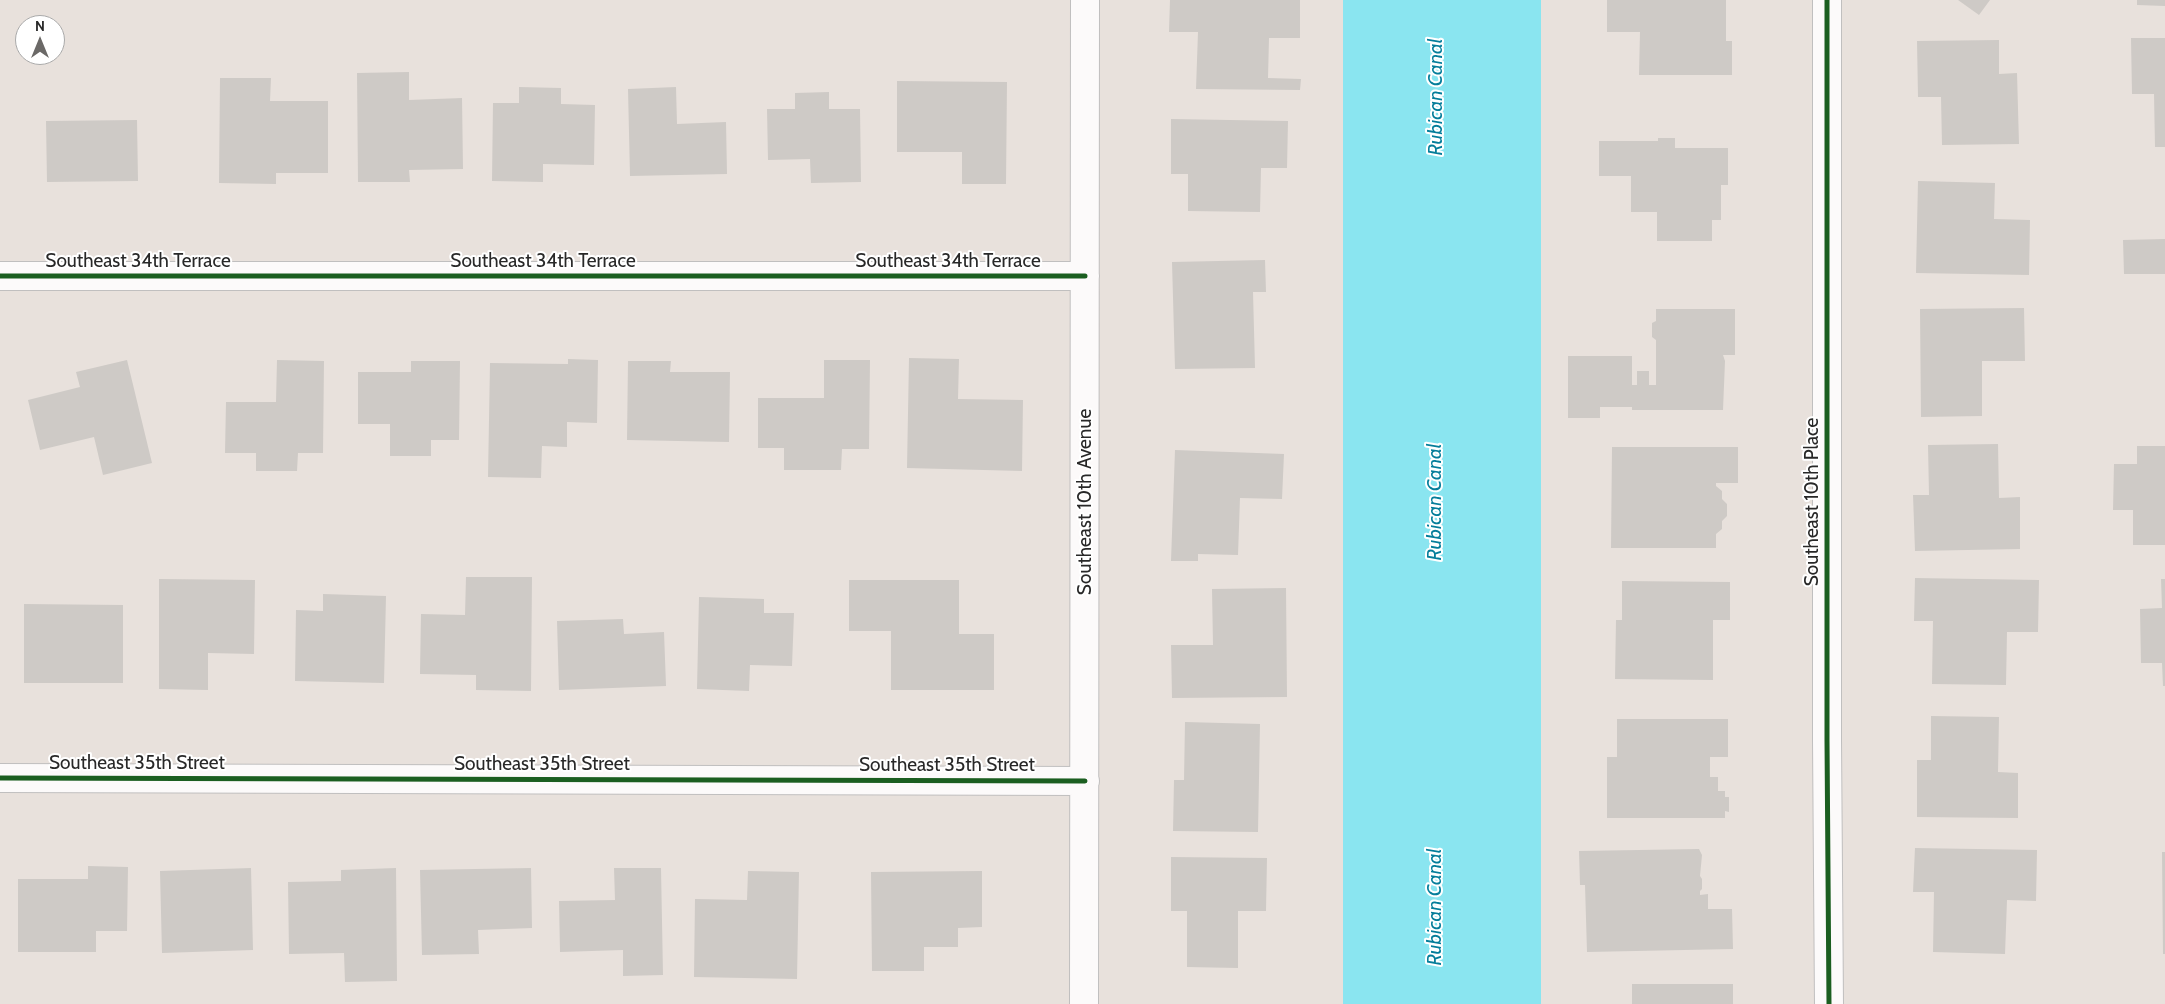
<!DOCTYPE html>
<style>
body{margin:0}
#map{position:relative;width:2165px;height:1004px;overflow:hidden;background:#e8e1dc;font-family:Cabin,sans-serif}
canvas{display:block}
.north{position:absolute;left:15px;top:15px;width:50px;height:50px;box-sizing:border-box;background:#fff;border:1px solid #a9a9a9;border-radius:50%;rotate:0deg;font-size:14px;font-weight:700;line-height:20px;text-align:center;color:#282828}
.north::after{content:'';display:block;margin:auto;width:18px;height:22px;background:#6b6967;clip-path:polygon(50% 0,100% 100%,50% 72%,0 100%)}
</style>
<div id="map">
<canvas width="2165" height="1004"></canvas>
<div class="north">N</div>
</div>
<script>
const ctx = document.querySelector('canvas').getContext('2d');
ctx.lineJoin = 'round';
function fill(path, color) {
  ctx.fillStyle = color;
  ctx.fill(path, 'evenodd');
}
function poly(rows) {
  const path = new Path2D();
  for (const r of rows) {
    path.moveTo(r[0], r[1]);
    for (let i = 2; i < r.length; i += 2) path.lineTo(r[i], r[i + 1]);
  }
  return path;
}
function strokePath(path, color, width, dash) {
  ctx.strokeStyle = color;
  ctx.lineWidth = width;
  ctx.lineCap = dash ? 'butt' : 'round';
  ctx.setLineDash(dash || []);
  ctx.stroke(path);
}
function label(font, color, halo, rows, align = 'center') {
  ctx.font = font + ' Cabin,sans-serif';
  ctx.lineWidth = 4;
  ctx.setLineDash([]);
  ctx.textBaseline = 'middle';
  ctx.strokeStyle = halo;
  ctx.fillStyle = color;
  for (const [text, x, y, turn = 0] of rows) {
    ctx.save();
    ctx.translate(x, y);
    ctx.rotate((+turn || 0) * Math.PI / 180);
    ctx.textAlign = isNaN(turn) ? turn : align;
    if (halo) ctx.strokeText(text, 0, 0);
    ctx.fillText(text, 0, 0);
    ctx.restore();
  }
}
fill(poly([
 [1343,0,1541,0,1541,1004,1343,1004]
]), '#8ae5f0');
fill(poly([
 [1170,0,1300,0,1300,38,1269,38,1268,78,1301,79,1300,90,1196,89,1198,32,1169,32],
 [1607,0,1726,0,1726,41,1732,41,1732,75,1639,75,1640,32,1607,32],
 [1958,0,1990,0,1979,15],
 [2137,0,2165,0,2165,6,2137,5],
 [2131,38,2165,38,2165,147,2155,147,2154,94,2132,94],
 [1999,40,1999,74,2017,73,2019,144,1942,145,1941,97,1918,97,1917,41],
 [409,72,409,100,462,98,463,169,409,170,410,182,358,182,357,73],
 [220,78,271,78,270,101,328,101,328,173,276,173,276,184,219,183],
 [897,81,1007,82,1006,184,962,184,962,152,897,152],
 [519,87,561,88,561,104,595,105,594,165,543,164,543,182,492,181,493,103,519,103],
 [676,87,677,124,726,122,727,174,630,176,628,89],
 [829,92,829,109,860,109,861,182,811,183,810,159,768,160,767,109,795,109,795,93],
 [1171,119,1288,121,1287,168,1261,168,1260,212,1188,211,1188,174,1171,174],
 [137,120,138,181,47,182,46,121],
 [1658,138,1675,138,1675,148,1728,148,1728,185,1721,185,1721,220,1712,220,1712,241,1657,241,1657,212,1631,212,1631,176,1599,176,1599,141,1658,141],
 [1918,181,1995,183,1994,219,2030,220,2029,275,1916,273],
 [2165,239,2165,274,2124,274,2123,240],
 [1265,260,1266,292,1253,292,1255,368,1175,369,1172,262],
 [2024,308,2025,361,1982,361,1982,416,1921,417,1920,309],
 [1656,309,1735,309,1735,355,1723,355,1725,361,1723,410,1632,410,1632,407,1600,407,1600,418,1568,418,1568,356,1632,356,1632,385,1637,385,1637,371,1649,371,1649,385,1656,385,1656,340,1652,337,1652,323,1656,321],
 [909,358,959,359,958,399,1023,400,1022,471,907,468],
 [568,359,598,360,597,423,567,422,567,447,542,446,541,478,488,477,490,363,568,364],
 [127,360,152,463,103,475,94,437,40,450,28,400,80,387,76,372],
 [277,360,324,361,323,453,298,453,297,471,256,471,256,453,225,453,226,402,276,402],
 [824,360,870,360,869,449,842,449,841,470,784,470,784,448,758,448,758,398,824,398],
 [411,361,460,361,459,440,431,440,431,456,390,456,390,424,358,424,358,372,411,372],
 [628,361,671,361,670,372,730,372,729,442,627,440],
 [1998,444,1999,498,2020,497,2020,549,1915,551,1913,495,1929,495,1928,445],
 [2137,446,2165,446,2165,545,2133,545,2133,510,2113,510,2114,464,2137,464],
 [1612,447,1738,447,1738,483,1716,483,1716,486,1722,491,1722,499,1727,504,1727,516,1722,521,1722,529,1716,534,1716,548,1611,548],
 [1175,450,1284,454,1282,499,1240,498,1238,555,1198,554,1198,561,1171,561],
 [466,577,532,577,531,691,476,690,476,675,420,674,421,614,465,615],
 [1915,578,2039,580,2038,632,2007,632,2006,685,1932,684,1933,621,1914,621],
 [159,579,255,580,254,654,208,653,208,690,159,689],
 [2161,579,2165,579,2165,686,2163,686,2162,663,2141,663,2140,609,2162,608],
 [849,580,959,580,959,634,994,634,994,690,891,690,891,631,849,631],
 [1622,581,1730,582,1730,620,1713,620,1713,680,1615,679,1616,620,1622,620],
 [1286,588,1287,697,1172,698,1171,645,1213,645,1212,589],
 [323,594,386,596,384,683,295,681,296,610,323,611],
 [699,597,764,599,764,613,794,613,792,666,750,665,749,691,697,689],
 [24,604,123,605,123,683,24,683],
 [623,619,624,634,664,632,666,686,559,690,557,621],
 [1931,716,1999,717,1998,772,2018,773,2018,818,1917,817,1917,760,1931,760],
 [1617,719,1728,719,1728,757,1710,757,1710,777,1718,777,1718,791,1725,791,1725,797,1729,797,1729,812,1725,811,1725,818,1607,818,1607,757,1617,757],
 [1185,722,1260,724,1258,832,1173,831,1174,780,1184,780],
 [1915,848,2037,850,2036,901,2007,900,2005,954,1933,952,1934,892,1913,892],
 [1699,849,1702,855,1700,876,1702,879,1702,889,1700,891,1700,895,1708,894,1708,909,1732,909,1733,949,1587,952,1585,885,1580,885,1579,851],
 [2162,852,2165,852,2165,954,2163,954],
 [1171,857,1267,858,1266,911,1238,911,1238,968,1187,967,1187,911,1171,911],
 [88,866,128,867,127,931,96,931,96,952,18,952,18,879,88,879],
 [251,868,253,950,162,953,160,871],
 [396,868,397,981,345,982,344,953,289,954,288,882,341,881,341,870],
 [531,868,532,928,478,930,479,954,422,955,420,870],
 [614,868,661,868,663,975,623,976,623,950,560,952,559,901,615,900],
 [748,871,799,872,797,979,694,977,695,899,747,900],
 [982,871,982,927,958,928,958,947,924,947,924,971,872,971,871,872],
 [1632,984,1733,984,1733,1004,1632,1004]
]), '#cecac6');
const street = poly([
 [1827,0,1827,740,1829,1004],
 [0,276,1085,276],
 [0,778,1085,781],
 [1084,1004,1085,0]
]);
strokePath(street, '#c0bfbf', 30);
strokePath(street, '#fcfafa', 28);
strokePath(poly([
 [1827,0,1827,740,1829,1004],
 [0,276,1085,276],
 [0,778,1085,781]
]), '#1b5e20', 5);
label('19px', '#282828', '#fff', [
 ["Southeast 34th Terrace",138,261],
 ["Southeast 34th Terrace",543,261],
 ["Southeast 34th Terrace",948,261],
 ["Southeast 10th Avenue",1085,502,-90],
 ["Southeast 10th Place",1812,502,-90],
 ["Southeast 35th Street",137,763],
 ["Southeast 35th Street",542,764],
 ["Southeast 35th Street",947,765]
]);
label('italic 20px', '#047d9a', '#fff', [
 ["Rubican Canal",1436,97,-90],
 ["Rubican Canal",1435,502,-90],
 ["Rubican Canal",1435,907,-90]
]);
</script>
